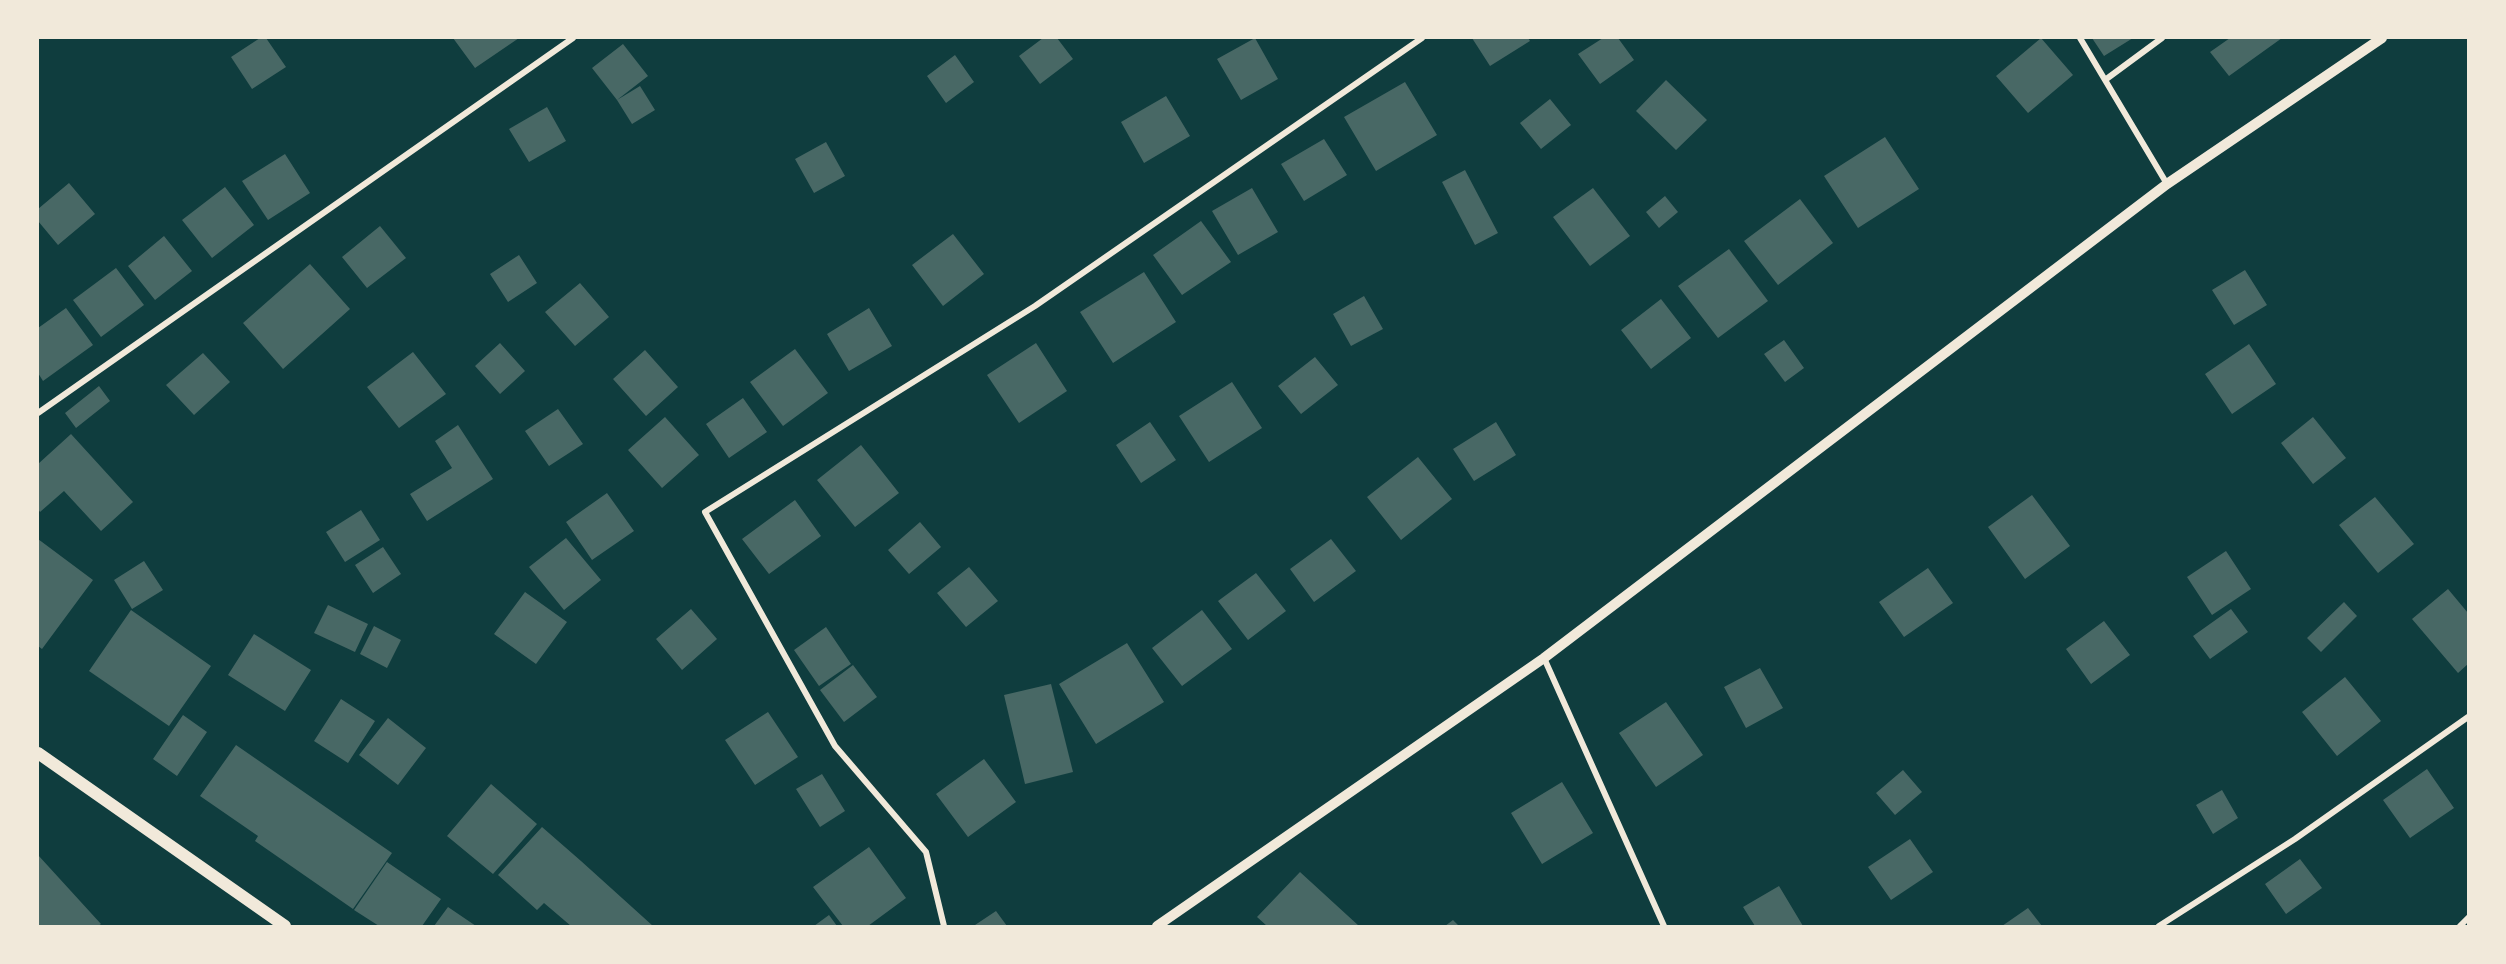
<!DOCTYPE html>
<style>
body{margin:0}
#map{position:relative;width:2506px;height:964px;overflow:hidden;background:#0f3d3e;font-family:"Work Sans",sans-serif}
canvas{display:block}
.frame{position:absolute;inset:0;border:39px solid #f1e9da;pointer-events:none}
</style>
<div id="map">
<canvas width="2506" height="964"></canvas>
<div class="frame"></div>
</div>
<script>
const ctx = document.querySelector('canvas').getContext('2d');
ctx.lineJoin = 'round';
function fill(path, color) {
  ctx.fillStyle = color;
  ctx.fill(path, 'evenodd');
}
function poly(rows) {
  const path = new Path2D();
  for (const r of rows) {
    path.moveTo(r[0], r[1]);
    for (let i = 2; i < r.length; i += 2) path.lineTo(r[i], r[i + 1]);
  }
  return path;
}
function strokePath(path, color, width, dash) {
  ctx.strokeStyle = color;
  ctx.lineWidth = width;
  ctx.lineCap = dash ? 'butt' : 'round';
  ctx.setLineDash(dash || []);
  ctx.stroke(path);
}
fill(poly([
 [260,38,266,38,286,67,252,89,231,57],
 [453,38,519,38,475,68],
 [1043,38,1057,38,1073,59,1040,84,1019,56],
 [1255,38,1278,79,1241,100,1217,59],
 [1472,38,1528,38,1530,41,1490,66],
 [1603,38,1618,38,1634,60,1600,84,1578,54],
 [2041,38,2073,75,2028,113,1996,76],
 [2092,38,2133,38,2104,56],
 [2230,38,2282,38,2229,76,2210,52],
 [623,44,648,76,617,100,592,68],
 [955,55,974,82,946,103,927,76],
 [1666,80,1707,120,1676,150,1636,111],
 [1405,82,1437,135,1376,171,1344,117],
 [640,86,655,110,632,124,617,100],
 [1166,96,1190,136,1144,163,1121,122],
 [1550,99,1571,125,1541,149,1520,123],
 [547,107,566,141,529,162,509,129],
 [1885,137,1919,189,1858,228,1824,176],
 [1324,139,1347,175,1304,201,1281,164],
 [826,142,845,176,814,193,795,159],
 [285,154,310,193,268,220,242,181],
 [1465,170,1498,233,1475,245,1442,182],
 [69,183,95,214,58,245,38,221,38,209],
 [225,187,254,225,212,258,182,220],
 [1252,188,1278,232,1238,255,1212,211],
 [1593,188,1630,236,1590,266,1553,217],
 [1665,196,1678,212,1659,228,1646,212],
 [1800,199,1833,243,1778,285,1744,241],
 [1201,221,1231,262,1182,295,1153,255],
 [380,226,406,258,367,288,342,257],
 [953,234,984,274,943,306,912,265],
 [164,236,192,271,155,300,128,266],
 [1729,249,1768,301,1718,338,1678,286],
 [519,255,537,283,508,302,490,274],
 [310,264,350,309,283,369,243,323],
 [116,268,144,305,101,337,73,300],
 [2245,270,2267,305,2234,325,2212,290],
 [1144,272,1176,322,1113,363,1080,312],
 [580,283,609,317,575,346,545,312],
 [1364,296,1383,329,1351,346,1333,314],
 [1661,299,1691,338,1651,369,1621,330],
 [66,308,93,345,43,381,38,373,38,328],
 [869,308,892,346,849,371,827,334],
 [1784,340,1804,368,1785,382,1764,354],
 [500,343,525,371,500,394,475,366],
 [1036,343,1067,391,1019,423,987,375],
 [2249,344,2276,384,2232,414,2205,374],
 [795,349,828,393,783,426,750,382],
 [645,350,678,387,646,416,613,379],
 [413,352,446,394,399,428,367,387],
 [203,353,230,382,194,415,166,385],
 [1315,357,1338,385,1301,414,1278,386],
 [1232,382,1262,428,1209,462,1179,416],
 [99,386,110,401,76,428,65,413],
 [743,398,767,432,729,458,706,424],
 [558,409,583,444,549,466,525,431],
 [665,417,699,455,662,488,628,450],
 [2313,417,2346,458,2313,484,2281,443],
 [1150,422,1176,460,1141,483,1116,445],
 [1496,422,1516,455,1474,481,1453,449],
 [458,425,493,479,427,521,410,494,452,468,435,441],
 [71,434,133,502,101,531,64,491,40,512,38,509,38,464],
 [861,445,899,493,855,527,817,480],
 [1418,457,1452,499,1401,540,1367,497],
 [607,493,634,531,592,560,566,522],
 [2032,495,2070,546,2025,579,1988,527],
 [2375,497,2414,544,2378,573,2339,525],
 [795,500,821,536,769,574,742,539],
 [361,510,380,540,345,562,326,532],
 [920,522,941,547,909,574,888,550],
 [566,538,601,580,564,610,529,567],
 [38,539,93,580,42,649,38,646],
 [1331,539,1356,571,1314,602,1290,569],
 [383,547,401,574,373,593,355,565],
 [2226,551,2251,589,2212,615,2187,577],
 [144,561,163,590,132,609,114,580],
 [969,567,998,601,966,627,937,593],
 [1928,568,1953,603,1904,637,1879,602],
 [1256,573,1286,611,1248,640,1218,601],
 [2448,589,2468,613,2468,664,2458,673,2412,619],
 [525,592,567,622,536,664,494,634],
 [2344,602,2357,616,2321,652,2307,638],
 [328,605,368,624,355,652,314,633],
 [691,609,717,639,682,670,656,639],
 [2231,609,2248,632,2210,659,2193,636],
 [131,610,211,666,169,726,89,671],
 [1202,610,1232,649,1182,686,1152,648],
 [2104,621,2130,655,2091,684,2066,649],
 [374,626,401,640,387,668,360,654],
 [826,627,851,664,819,686,794,650],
 [254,634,311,670,285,711,228,675],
 [1127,643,1164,702,1096,744,1059,684],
 [853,665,877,697,844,722,820,690],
 [1760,668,1783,708,1746,728,1724,687],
 [2345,677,2381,721,2337,756,2302,712],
 [1051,684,1073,772,1025,784,1004,695],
 [341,699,375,721,348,763,314,741],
 [1666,702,1703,755,1656,787,1619,733],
 [768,712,798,757,755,785,725,740],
 [183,715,207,732,177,776,153,759],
 [388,718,426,748,398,785,359,755],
 [236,745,392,853,353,909,255,841,258,836,200,796],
 [984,759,1016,802,968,837,936,794],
 [2427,769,2454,808,2410,838,2383,800],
 [1903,770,1922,792,1895,815,1876,793],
 [822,774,845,811,820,827,796,789],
 [1562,782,1593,833,1542,864,1511,813],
 [491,784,537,824,493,874,447,836],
 [2222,790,2238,818,2213,834,2196,805],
 [542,827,581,861,653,926,571,926,544,903,537,910,498,875],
 [1910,839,1933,872,1891,900,1868,867],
 [869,847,906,898,868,926,843,926,813,887],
 [38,855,101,924,98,926,38,926],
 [2300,859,2322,888,2286,914,2265,884],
 [387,862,441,899,422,926,379,926,354,910],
 [1300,872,1359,926,1267,926,1257,917],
 [1779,886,1803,926,1755,926,1743,907],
 [448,907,476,926,434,926],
 [2028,908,2042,926,2002,926],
 [996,911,1007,926,976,926,975,925],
 [829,915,837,926,814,926],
 [1453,920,1459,926,1445,926]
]), '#486865');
strokePath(poly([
 [2080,38,2167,184],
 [2105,80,2162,38],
 [38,413,573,38],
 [1544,658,1664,926],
 [944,926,926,852,835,746,705,512,1035,306,1422,38],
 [2159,926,2295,839,2468,717],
 [2460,926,2468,918]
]), '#f1e9da', 6);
strokePath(poly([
 [1157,926,1544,658,2167,184,2382,38]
]), '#f1e9da', 10);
strokePath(poly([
 [38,753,285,926]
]), '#f1e9da', 12);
</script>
